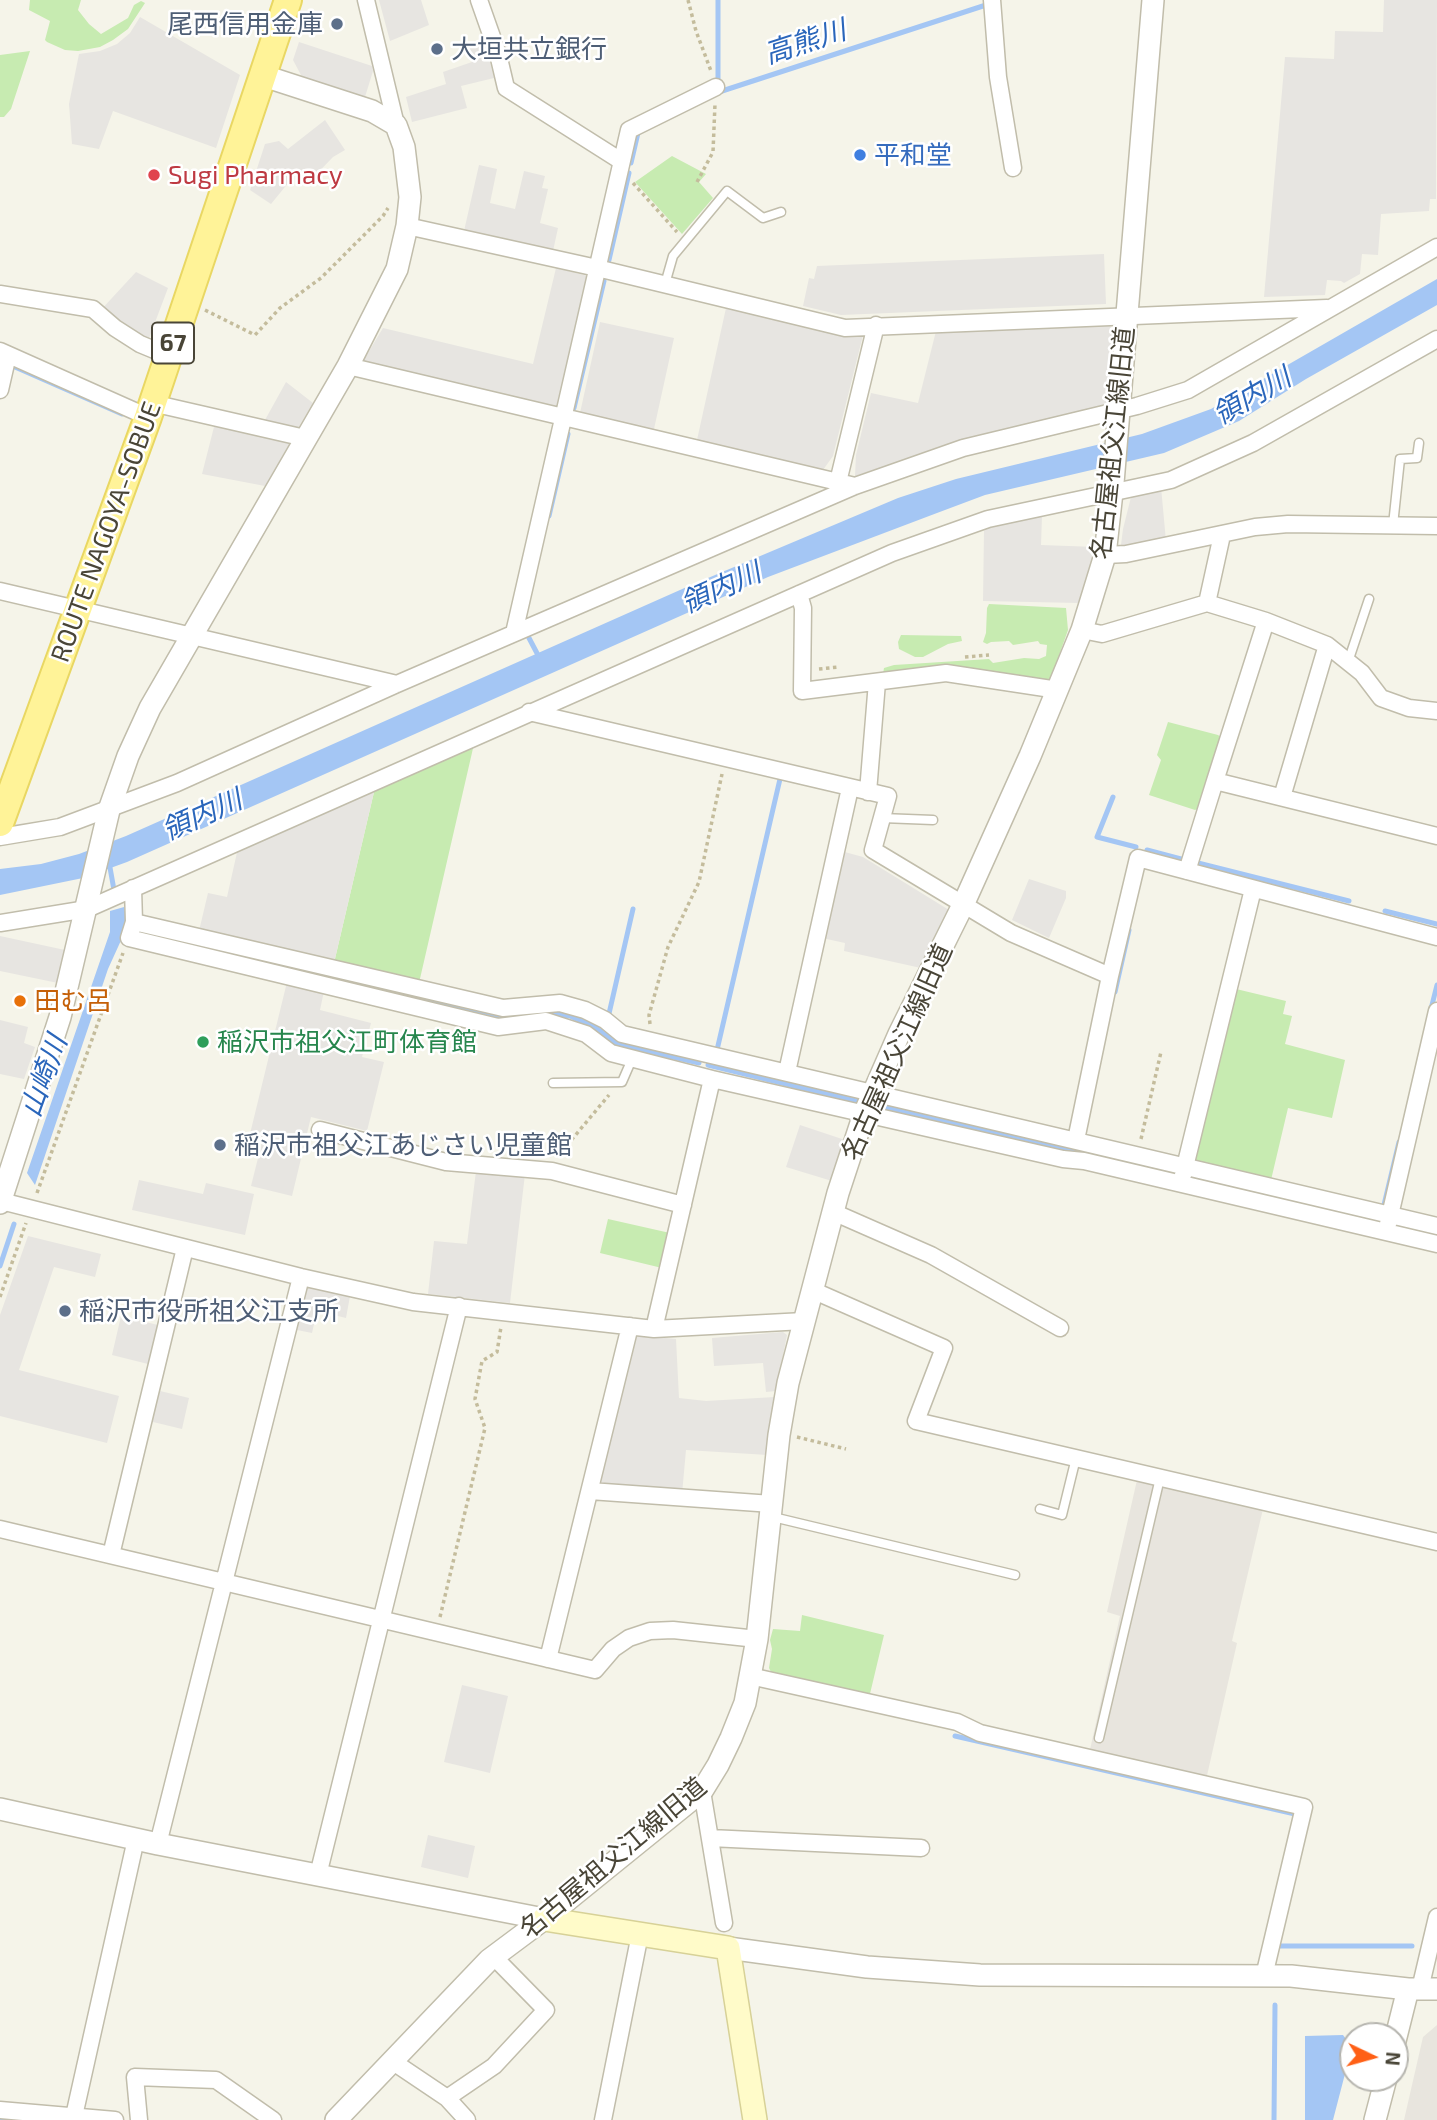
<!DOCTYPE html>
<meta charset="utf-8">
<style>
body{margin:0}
#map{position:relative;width:1437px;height:2120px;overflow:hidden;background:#f5f4e9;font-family:"Exo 2",sans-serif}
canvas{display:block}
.north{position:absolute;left:1339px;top:2022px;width:70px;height:70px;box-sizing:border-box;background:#fff;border:2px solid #b6b5af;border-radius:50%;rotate:95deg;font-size:19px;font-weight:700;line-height:28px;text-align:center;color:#494537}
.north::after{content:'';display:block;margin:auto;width:24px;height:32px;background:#ff6016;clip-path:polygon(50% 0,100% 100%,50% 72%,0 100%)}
</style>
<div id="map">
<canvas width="1437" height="2120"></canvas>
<div class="north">N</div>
</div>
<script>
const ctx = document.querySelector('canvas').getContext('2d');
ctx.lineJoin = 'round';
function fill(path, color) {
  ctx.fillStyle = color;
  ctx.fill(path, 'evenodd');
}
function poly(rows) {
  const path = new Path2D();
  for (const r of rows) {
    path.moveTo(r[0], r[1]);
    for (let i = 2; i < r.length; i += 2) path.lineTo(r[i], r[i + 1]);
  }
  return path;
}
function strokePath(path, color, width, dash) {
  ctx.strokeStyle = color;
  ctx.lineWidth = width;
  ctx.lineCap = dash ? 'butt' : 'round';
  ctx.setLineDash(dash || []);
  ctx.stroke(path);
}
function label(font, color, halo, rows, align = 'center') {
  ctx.font = font + ' "Exo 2","Noto Sans JP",sans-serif';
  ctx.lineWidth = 5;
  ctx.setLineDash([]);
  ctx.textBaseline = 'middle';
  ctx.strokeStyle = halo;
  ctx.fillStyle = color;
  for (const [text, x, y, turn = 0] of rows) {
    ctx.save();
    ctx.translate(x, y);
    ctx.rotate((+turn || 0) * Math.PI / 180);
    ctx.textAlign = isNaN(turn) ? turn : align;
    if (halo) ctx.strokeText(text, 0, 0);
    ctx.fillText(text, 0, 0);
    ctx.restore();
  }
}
fill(poly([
 [1137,1480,1263,1509,1232,1641,1237,1643,1206,1780,1089,1754,1120,1616,1107,1612],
 [1437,2025,1437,2120,1404,2120,1423,2037]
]), '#e8e5de');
fill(poly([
 [30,0,81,0,78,10,89,24,101,34,128,18,134,5,141,1,145,3,128,29,113,40,100,47,78,51,65,50,47,42,45,40,50,21,29,10],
 [30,51,11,109,4,117,0,117,0,55],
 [672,156,706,174,699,182,713,198,682,234,635,182],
 [989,604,1066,608,1068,630,1050,681,1039,682,883,674,884,668,894,665,989,659,993,663,1024,658,1039,659,1046,656,1047,645,1040,644,1038,641,1013,645,1009,641,991,642,987,644,983,642,986,633,987,608],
 [901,635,961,636,962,641,948,644,923,657,915,657,899,649,898,642],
 [1168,722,1218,735,1222,738,1200,808,1195,810,1149,795,1161,760,1157,755],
 [474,744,419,983,334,963,374,792],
 [1232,988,1286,1001,1283,1014,1292,1016,1285,1044,1345,1060,1332,1118,1288,1108,1271,1180,1191,1161],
 [608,1219,670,1233,662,1268,600,1253],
 [802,1615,884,1635,869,1698,773,1676,769,1668,772,1649,770,1640,773,1629,800,1631]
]), '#c7ebb1');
fill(poly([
 [379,0,421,0,429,25,390,41],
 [1384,0,1437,0,1436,199,1430,199,1429,211,1381,214,1378,255,1362,254,1360,274,1344,283,1341,281,1327,280,1325,295,1264,297,1285,57,1334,59,1335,31,1383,32],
 [140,17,240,75,216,148,113,111,99,149,72,144,69,104,79,54,100,51,117,44,130,33],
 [299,42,372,66,373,71,365,97,302,77,293,60],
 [485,43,494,78,461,86,467,108,412,122,406,97,446,84,443,72,472,62,469,47],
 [325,120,345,150,333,157,307,184,298,171,271,204,250,190,265,144,279,141,288,149],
 [479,165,497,169,490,203,515,209,524,171,545,176,542,188,548,189,540,223,558,228,553,251,464,231],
 [1104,254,1106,304,841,315,803,306,809,278,814,279,817,266],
 [556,268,588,276,556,408,363,361,383,328,533,364],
 [136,272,168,288,148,341,99,312],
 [726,308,846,336,863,335,833,456,823,470,697,440],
 [600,322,674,338,654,429,580,413],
 [1108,324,1116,332,1108,404,962,441,855,476,856,455,871,393,918,403,936,331],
 [286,382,313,403,298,428,265,420],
 [215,423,288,438,290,443,265,486,202,474],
 [1161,487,1166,541,1128,551,1121,545,1123,529,1131,497],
 [1042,516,1041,545,1096,547,1079,603,983,601,984,531,988,525],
 [374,792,334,963,199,931,208,893,227,897,238,848],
 [841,851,863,857,949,910,921,968,844,951,845,943,822,938],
 [1029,879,1066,891,1066,898,1049,938,1012,920],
 [0,936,65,950,58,983,0,971],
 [287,982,324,991,320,1010,371,1023,362,1057,384,1062,367,1131,311,1117,292,1196,251,1186,262,1142,249,1138],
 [0,1020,28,1027,24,1043,35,1047,24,1079,0,1074],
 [800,1125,845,1140,832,1181,786,1167],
 [476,1171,525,1174,510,1303,428,1294,434,1241,467,1244],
 [139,1180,203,1194,206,1183,254,1194,245,1235,132,1210],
 [28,1236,101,1254,95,1277,54,1267,19,1370,119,1396,107,1443,0,1416,0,1315],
 [302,1285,350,1296,346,1318,317,1311,312,1333,292,1329],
 [121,1316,158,1325,148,1364,112,1355],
 [783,1332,787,1335,776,1391,766,1392,763,1363,714,1366,712,1338],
 [636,1335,676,1339,679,1398,706,1401,775,1397,768,1455,686,1450,682,1494,596,1484],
 [156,1390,189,1398,182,1429,149,1421],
 [462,1685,508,1696,490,1773,444,1762],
 [428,1835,475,1846,468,1878,421,1867]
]), '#e7e5e1');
fill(poly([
 [1437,279,1437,305,1306,379,1239,421,1164,453,985,495,937,513,768,577,127,862,83,878,0,895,0,869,41,864,79,854,126,836,689,586,898,498,956,479,1142,434,1211,409],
 [124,907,128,925,108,969,35,1185,27,1173,110,932,110,911],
 [1343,2035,1352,2047,1333,2120,1305,2120,1305,2036]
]), '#a4c6f4');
strokePath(poly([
 [718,81,718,0],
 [719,92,986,5],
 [631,163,638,133,641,131],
 [609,260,629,173],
 [15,367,122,414],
 [574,408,604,281],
 [549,516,568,434],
 [529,638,539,657],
 [1113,797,1097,837,1136,847],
 [1147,850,1181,859],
 [109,862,114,890],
 [1198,863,1349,901],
 [1385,911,1437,924],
 [145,934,307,971],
 [331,977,493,1014,508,1017,549,1013,570,1016,595,1027,617,1044,699,1063],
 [1115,992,1129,930],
 [1431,1009,1437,985],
 [608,1018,633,909],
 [717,1050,780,779],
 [708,1065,856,1101],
 [882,1107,1086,1154],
 [1383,1209,1399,1142],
 [1393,1226,1437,1236],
 [0,1266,14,1224],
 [955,1736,1295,1814],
 [1278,1946,1412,1946],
 [0,2119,8,2119],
 [1274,2120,1275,2005]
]), '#a4c6f4', 5);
const service = poly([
 [665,284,673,256,727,191,763,218,781,212],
 [1393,525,1400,459,1417,458,1419,443],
 [1348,662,1369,599],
 [882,818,933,820],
 [553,1083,622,1082,632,1059],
 [1040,1509,1062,1515,1076,1458],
 [773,1517,1015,1575],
 [1099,1738,1160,1478]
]);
const minor = poly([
 [366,0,396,125],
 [479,0,498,54,506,88,621,161],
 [992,0,998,77,1013,168],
 [407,226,597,268,845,328,1327,308],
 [0,294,93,309,115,328,140,344,169,356],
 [0,351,148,417],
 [348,366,855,486],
 [0,390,8,355],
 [152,403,305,438],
 [838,482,876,325],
 [1222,535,1207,603,1266,621,1215,781,1437,836],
 [1105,555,1126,554,1255,527,1288,524,1437,526],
 [0,591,397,684],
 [799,594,803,608,802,691,946,673,1058,690],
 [1266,621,1327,645,1282,797],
 [1082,630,1102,634,1207,603],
 [514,633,629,130,716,87],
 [1327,645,1362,673,1381,698,1409,708,1437,711],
 [529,712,888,796,873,850,1011,933,1110,976,1138,858,1437,937],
 [868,792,877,682],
 [0,837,60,827,177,783,397,684,855,486,963,448,1137,406,1188,390,1437,247],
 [1187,871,1215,781],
 [133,888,134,922,129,938,498,1027,546,1021,586,1034,611,1053,712,1079],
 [134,922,503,1008,560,1003,585,1010,605,1020,622,1034,1437,1226],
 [0,923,87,909,892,553,988,519,1171,480,1253,443,1437,339],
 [787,1072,850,788],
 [320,1130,446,1162,552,1171,683,1205],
 [1076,1140,1110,976],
 [1183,1175,1253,889],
 [1,1201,301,1277,413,1302,654,1329,804,1321],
 [833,1212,931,1255,1060,1328],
 [1388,1224,1437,1011],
 [812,1290,944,1348,916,1421,1437,1542],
 [654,1329,712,1079,1063,1159,1084,1161,1437,1244],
 [590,1491,772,1504],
 [0,1529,595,1670,613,1649,629,1638,650,1631,673,1630,757,1639],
 [111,1555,185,1248],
 [548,1659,630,1326],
 [750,1676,957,1722,980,1733,1304,1807,1264,1976],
 [702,1791,724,1923],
 [710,1838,921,1848],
 [158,1844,301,1277],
 [318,1875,459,1306],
 [1420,1989,1437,1917],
 [392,2061,447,2098,467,2120],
 [447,2098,494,2066,546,2010,494,1957],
 [0,2110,115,2120],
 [74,2116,136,1839],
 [139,2120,135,2077,216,2080,273,2120],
 [603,2120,640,1934]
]);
const tertiary = poly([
 [0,1203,60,1017,109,810,128,756,150,708,348,366,397,269,407,226,410,197,404,147,396,125,372,111,264,76],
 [0,1809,158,1844,544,1919],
 [728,1948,867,1967,980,1975,1291,1976,1408,1989,1437,1989],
 [1395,2041,1408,1989],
 [336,2120,489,1960,544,1919,702,1791,718,1765,731,1738,745,1703,757,1639,779,1435,788,1383,838,1193,864,1114,899,1034,963,905,1030,756,1082,630,1105,555,1113,483,1153,0],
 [1375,2120,1386,2078]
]);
const secondary = poly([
 [544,1919,728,1948,755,2120]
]);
const primary = poly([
 [0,823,148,417,288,0]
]);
strokePath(service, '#c1bdab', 11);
strokePath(minor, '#c1bdab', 19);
strokePath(tertiary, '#c1bdab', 24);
strokePath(secondary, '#d7d197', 26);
strokePath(primary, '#e9d763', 30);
strokePath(poly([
 [688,0,696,31,711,71],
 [697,182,713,152,715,104],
 [633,183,677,232],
 [205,310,255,335,280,308,321,278,383,216,388,208],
 [965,657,989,655],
 [819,669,839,667],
 [650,1024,649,1015,668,947,699,882,722,774],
 [1141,1139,1161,1052],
 [558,1156,609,1095],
 [37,1193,123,953],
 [0,1297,26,1223],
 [797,1437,846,1449],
 [440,1617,485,1428,475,1399,482,1361,497,1352,501,1327]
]), '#c4bc9c', 3.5, [3.5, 3.5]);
strokePath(service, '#fff', 8);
strokePath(minor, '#fff', 16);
strokePath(tertiary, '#fff', 21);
strokePath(secondary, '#fffbc9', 23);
strokePath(primary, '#fff398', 26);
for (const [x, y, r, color] of [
 [337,24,7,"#5c6f8a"],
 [437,49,7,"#5c6f8a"],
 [860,155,7,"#3f7fe0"],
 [154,175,7,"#e0444e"],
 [20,1001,7,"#e8710a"],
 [203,1042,7,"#2e9e5b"],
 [220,1145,7,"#5c6f8a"],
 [65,1311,7,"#5c6f8a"]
]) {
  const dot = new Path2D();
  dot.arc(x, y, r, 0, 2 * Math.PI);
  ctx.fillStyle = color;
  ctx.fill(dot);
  strokePath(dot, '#fff', 2.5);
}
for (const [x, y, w] of [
 [173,343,42]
]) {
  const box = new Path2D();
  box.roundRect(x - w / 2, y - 20.5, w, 41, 5);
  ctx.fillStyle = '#fff';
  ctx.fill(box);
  strokePath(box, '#494537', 2);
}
label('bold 24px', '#494537', null, [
 ["67",173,343]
]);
label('26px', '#4e5e75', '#fff', [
 ["尾西信用金庫",323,24,"right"],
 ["大垣共立銀行",451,49],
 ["稲沢市祖父江あじさい児童館",234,1145],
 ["稲沢市役所祖父江支所",79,1311]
], 'left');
label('26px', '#366cbe', '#fff', [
 ["平和堂",874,155]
], 'left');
label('26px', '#be3a42', '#fff', [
 ["Sugi Pharmacy",168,175]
], 'left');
label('26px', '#494537', '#fff', [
 ["名古屋祖父江線旧道",1113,443,-84],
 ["ROUTE NAGOYA-SOBUE",106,532,-70],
 ["名古屋祖父江線旧道",897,1052,-66],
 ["名古屋祖父江線旧道",613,1858,-40]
]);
label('26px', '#c56008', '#fff', [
 ["田む呂",34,1001]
], 'left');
label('26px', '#27864d', '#fff', [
 ["稲沢市祖父江町体育館",217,1042]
], 'left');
label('italic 28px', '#2a66bb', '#fff', [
 ["高熊川",805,42,-18],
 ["領内川",1252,396,-30],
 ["領内川",721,588,-24],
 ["領内川",202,815,-24],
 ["山崎川",44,1076,-70]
]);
</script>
